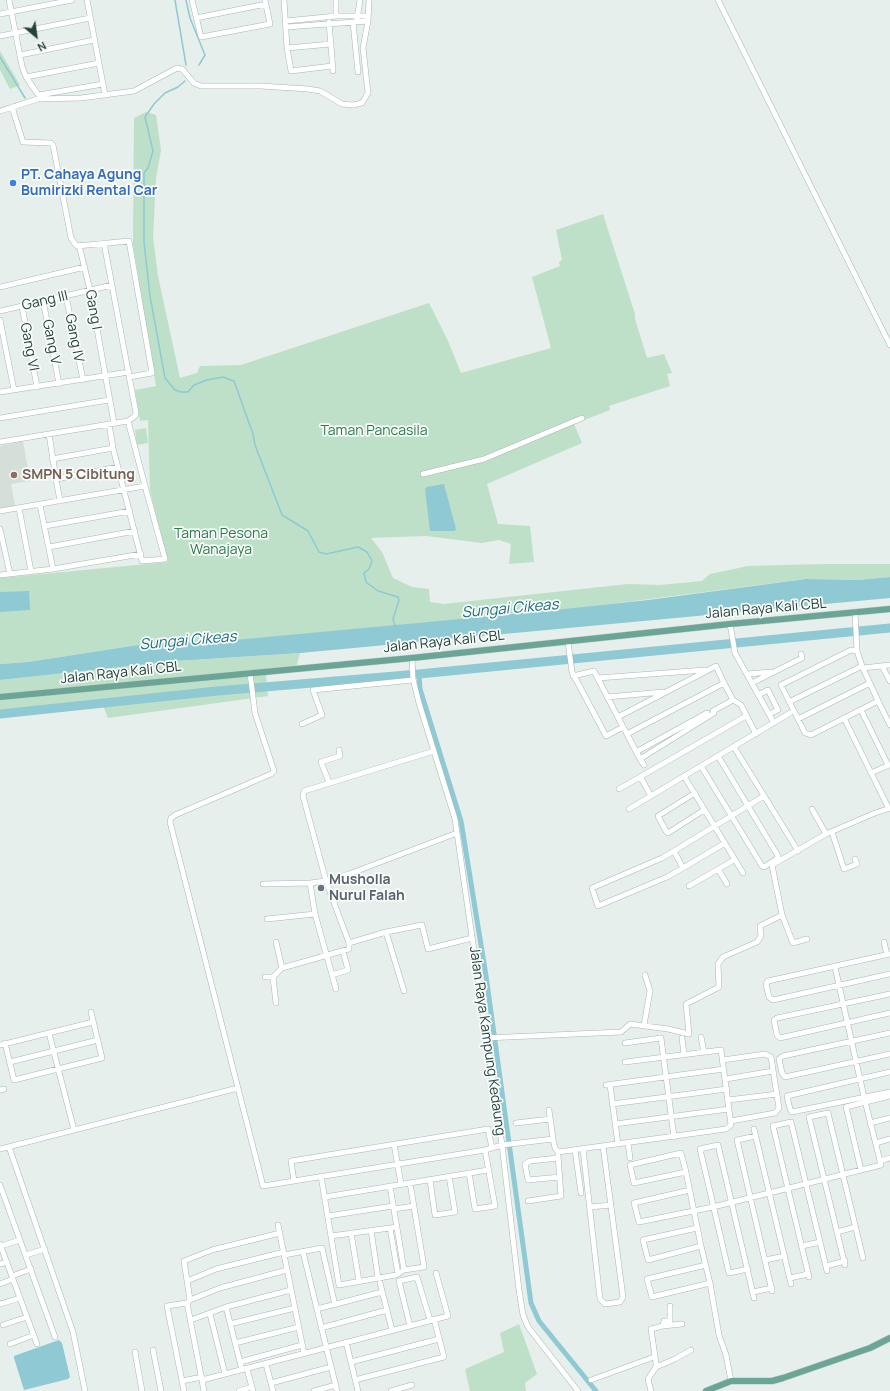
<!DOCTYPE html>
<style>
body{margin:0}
#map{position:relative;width:890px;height:1391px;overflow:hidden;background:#e6efeb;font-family:Manrope,sans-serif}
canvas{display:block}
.north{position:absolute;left:16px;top:16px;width:40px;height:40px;-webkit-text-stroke:3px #f7fbf9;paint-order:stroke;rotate:151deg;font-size:11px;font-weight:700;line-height:16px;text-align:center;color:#24423a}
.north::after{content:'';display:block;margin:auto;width:14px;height:18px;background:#24423a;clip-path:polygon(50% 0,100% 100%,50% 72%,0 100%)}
</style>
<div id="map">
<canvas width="890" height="1391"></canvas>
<div class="north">N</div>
</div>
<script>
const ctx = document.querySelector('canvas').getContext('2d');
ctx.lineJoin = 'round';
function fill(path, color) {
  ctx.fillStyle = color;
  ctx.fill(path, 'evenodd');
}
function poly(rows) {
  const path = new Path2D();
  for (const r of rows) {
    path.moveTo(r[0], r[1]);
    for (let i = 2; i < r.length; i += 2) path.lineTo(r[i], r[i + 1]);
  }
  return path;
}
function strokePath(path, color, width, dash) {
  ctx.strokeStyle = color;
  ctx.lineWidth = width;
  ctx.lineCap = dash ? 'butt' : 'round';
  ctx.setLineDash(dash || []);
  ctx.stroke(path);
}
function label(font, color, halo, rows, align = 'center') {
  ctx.font = font + ' Manrope,sans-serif';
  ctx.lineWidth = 3.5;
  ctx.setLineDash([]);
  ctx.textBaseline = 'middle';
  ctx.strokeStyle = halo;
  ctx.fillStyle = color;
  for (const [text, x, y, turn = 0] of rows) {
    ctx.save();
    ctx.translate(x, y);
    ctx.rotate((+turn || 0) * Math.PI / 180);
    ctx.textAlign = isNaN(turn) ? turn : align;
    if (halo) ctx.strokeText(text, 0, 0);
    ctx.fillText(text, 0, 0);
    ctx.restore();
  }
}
fill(poly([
 [23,441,30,481,11,484,15,506,0,508,0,446]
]), '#d4dfda');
fill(poly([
 [0,51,20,85,10,89,0,70],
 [146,112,156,115,161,150,156,178,153,237,158,276,180,378,197,373,200,366,241,365,429,303,448,341,461,373,551,348,532,277,560,266,559,262,562,260,556,230,603,214,635,314,635,319,647,358,664,354,672,373,667,374,670,386,609,406,610,410,574,424,582,443,487,484,498,524,530,526,534,562,509,564,511,544,499,540,482,543,426,536,371,538,382,552,393,578,412,587,429,589,430,602,443,604,628,584,659,585,702,581,710,574,748,566,824,564,890,564,890,577,858,580,806,579,572,609,249,639,138,645,28,662,0,664,0,578,168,562,150,491,148,420,140,421,135,390,156,386,133,244,134,118],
 [146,428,148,443,137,445,135,430],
 [300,653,296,668,266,674,268,696,108,718,102,703,0,712,0,680,176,661],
 [519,1324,537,1374,525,1383,526,1391,470,1391,465,1369,504,1352,500,1333]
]), '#bfe0c8');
fill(poly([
 [444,484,456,529,455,531,430,531,425,489,427,487],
 [890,577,890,598,300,653,176,661,0,680,0,664,28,662,138,645,245,639,546,611,648,600,806,579,858,580],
 [29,591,30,610,0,612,0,592],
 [59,1340,62,1343,70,1377,68,1379,24,1390,14,1358,14,1356]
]), '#8ec9d4');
strokePath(poly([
 [175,0,186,65],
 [186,0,190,18,205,55,199,65],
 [0,57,25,98],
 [185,81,178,87,165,93,154,104,145,117,153,151,148,168,144,173,144,242,150,296,165,378,175,390,181,392,188,392,194,385,207,380,223,377,234,381,253,434,255,445,282,515,308,531,319,552,326,554,358,547,367,552,372,561,369,569,364,573,366,582,378,591,398,597,399,600,393,619,395,626]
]), '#8ec9d4', 1.5);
strokePath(poly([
 [419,674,420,689,461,821,486,976,531,1303,539,1321,596,1391]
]), '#8ec9d4', 5);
strokePath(poly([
 [0,714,217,691,419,674,890,628]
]), '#8ec9d4', 9);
const minor = poly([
 [9,0,22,66,26,77,37,93,39,95,103,84],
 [87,0,105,95],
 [192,0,201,37,270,24,265,0],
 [284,0,287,48,291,71,332,66],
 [718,0,890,345],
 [0,14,72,0],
 [336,16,336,0],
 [196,18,266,4],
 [357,19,360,0],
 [286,21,336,16,368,16],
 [329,22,333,71],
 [353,22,358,72],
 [287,27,368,21],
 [0,36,90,18],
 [287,48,331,44],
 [20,55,94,40],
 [26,77,99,63],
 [12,107,23,142,51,143,53,145,71,238,75,244,77,246,129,241,152,373,129,377],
 [0,111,38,99,81,98,134,91,177,68,182,69,194,83,201,86,261,86,308,89,320,91,342,104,353,105,362,103,368,93,363,48,368,21,369,0],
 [79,245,90,290,114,423],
 [0,287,85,267],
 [66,296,83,380],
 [43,300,59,384],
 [22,306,37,387],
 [0,311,112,285],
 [0,320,14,390],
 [0,392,129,372],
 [0,418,109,400],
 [109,424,113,448,142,561,165,559,145,486],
 [49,434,56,479,118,467],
 [0,442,128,421,135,416,136,413,104,243],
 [52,459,113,448],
 [423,474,484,459,582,418],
 [56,479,60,501],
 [40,505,53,569],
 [19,508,31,571],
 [0,511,145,486,128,421],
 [45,526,130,511],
 [0,529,10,574],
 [49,547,135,531],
 [0,575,53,569,141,554],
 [855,612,857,651,862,666,878,701,811,735,805,733,781,685,851,650,857,651],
 [730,624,735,653,774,723],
 [568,642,572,672,606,736,623,727,627,734],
 [412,658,413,679,419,703,455,819,502,1145,519,1290,523,1315,528,1327,578,1391],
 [882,666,890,681],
 [863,668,890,665],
 [250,673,255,713,274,771,271,774,175,815,171,818,170,822,263,1186,485,1150,502,1145,553,1139,555,1148,558,1152,726,1129,731,1125,721,1050,625,1062],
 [747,674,771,672],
 [573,676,594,671,623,727],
 [598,678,705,670],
 [752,683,802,658,801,654],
 [758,695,768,690,778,710,769,714],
 [607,697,663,692],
 [878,701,890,725],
 [789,702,862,666],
 [861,710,888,765],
 [713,711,733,700],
 [618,717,716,666,724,683],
 [844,718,887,805],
 [798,719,870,683],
 [302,724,322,715,313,690,413,680],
 [734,747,798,851],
 [636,752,707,713],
 [640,759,627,734,724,683,733,700,741,705,756,734],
 [644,765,640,759,714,713],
 [701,766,762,866,764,867,778,858,778,856,718,756],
 [871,773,889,765],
 [684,776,743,873],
 [641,778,651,796],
 [329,782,321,762,340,756,339,750],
 [619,789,746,716],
 [695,793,658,816,666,831,668,833,704,810],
 [629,809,790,713],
 [812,809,826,834],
 [832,832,844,869,857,864,855,859],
 [725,843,683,868,674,851,764,796],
 [674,851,662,858,592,888,598,906,667,877,683,868],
 [718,869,727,884],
 [310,883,315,914,336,989],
 [263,884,310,883,326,881,349,874,457,833],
 [689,886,734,860],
 [782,915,793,943,807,939],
 [267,919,315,914],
 [386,932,404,991],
 [276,942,282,968],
 [884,942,887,955],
 [349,943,386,932,422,925,428,949,472,938],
 [890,954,768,981,766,984,769,997,773,1000,890,974],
 [332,975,348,970,343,951],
 [265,977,273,977,282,968,349,949,349,943,326,881,303,796,304,791,434,751],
 [273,977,276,1003],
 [890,994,777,1018,774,1020,777,1035,780,1038,890,1013],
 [644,1025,650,991,645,975],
 [49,1033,74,1130],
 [890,1033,783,1056,779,1059,782,1073,785,1077,890,1054],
 [701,1037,704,1052],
 [485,1038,621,1032,630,1024,668,1029,689,1034,686,1004,719,987,718,964,723,957,757,942,761,936,760,926,782,915,772,865,826,834,875,813,890,808],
 [682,1038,684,1055],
 [5,1043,14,1080,102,1058,91,1012],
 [625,1043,661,1038,674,1137],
 [0,1045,93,1022],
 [723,1060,765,1054,771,1057,779,1108,775,1113,731,1121],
 [10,1062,98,1040],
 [890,1072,787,1096,790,1109,792,1112,890,1092],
 [726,1079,773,1071],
 [606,1085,724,1069],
 [610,1085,618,1144],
 [0,1090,4,1089],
 [728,1100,777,1094],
 [612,1104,727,1089],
 [549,1110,553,1139],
 [516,1123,550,1119],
 [870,1123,890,1118],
 [615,1124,729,1109],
 [754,1129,791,1284],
 [756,1136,737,1140,772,1291],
 [628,1143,630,1158],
 [876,1143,890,1139],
 [394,1144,401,1184],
 [9,1147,73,1332,85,1391],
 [0,1149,238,1088],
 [583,1149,600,1299,605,1304,620,1302,623,1297,603,1146],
 [575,1150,581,1193],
 [558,1158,530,1161,525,1164,528,1180,560,1177],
 [880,1161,890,1158],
 [861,1170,846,1107,890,1096],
 [686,1172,634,1183,630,1165,681,1153,686,1172,701,1246,710,1283,719,1335,726,1355,731,1381],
 [469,1173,475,1209,495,1206,485,1150],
 [321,1176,339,1285,396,1275,404,1270,424,1267,410,1183],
 [430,1180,435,1215,455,1212,449,1176],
 [294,1181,291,1161,488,1129,492,1148],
 [0,1185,55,1337],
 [390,1186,404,1270],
 [690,1190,634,1203,639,1222,713,1207,881,1165,864,1097,835,967],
 [325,1197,488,1170],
 [528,1201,561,1196,558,1155],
 [590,1207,611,1205],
 [394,1209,414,1206],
 [328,1216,393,1206],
 [278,1225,304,1353],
 [390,1228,398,1274],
 [697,1228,643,1240,648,1260,701,1246],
 [371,1230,378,1278],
 [837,1232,855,1227],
 [351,1233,359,1281],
 [331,1236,397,1227],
 [0,1244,37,1344],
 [1,1246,20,1240],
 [802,1246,820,1242],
 [303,1252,337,1391],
 [26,1255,45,1249],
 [284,1255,322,1248,335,1305],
 [765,1260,785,1256],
 [0,1264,7,1262],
 [706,1265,647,1279,652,1297,710,1283],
 [845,1265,809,1117,828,1113,863,1258],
 [826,1266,845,1261],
 [748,1269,729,1273,700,1149,718,1145,754,1298],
 [12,1276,31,1269],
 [809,1277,773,1126,791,1122,827,1271],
 [790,1278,808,1274],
 [187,1281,216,1269,284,1252],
 [380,1283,392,1330],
 [0,1284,13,1279],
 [753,1292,772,1288],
 [190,1300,220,1288,287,1270],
 [0,1304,20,1298],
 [226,1307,242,1370],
 [317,1309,382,1292],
 [210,1314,225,1374],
 [191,1320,226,1307,291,1290],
 [230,1324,295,1308],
 [3,1325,27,1317],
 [410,1326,399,1281,417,1277,430,1320],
 [663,1326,682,1324],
 [321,1328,387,1310],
 [346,1342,358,1391],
 [235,1343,299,1327],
 [10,1344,34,1335],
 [153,1350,161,1391],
 [135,1352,142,1391],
 [240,1362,302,1345],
 [351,1362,439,1339],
 [266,1364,273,1391],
 [656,1367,675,1359,691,1350],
 [247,1369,253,1391],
 [202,1380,448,1316,436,1273],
 [355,1380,444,1357,434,1319],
 [591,1380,654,1357],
 [182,1381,202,1377],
 [271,1383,331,1367],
 [184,1391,167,1306,187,1303],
 [204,1391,187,1303,190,1300,184,1261,212,1250,280,1233],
 [239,1391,252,1387],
 [314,1391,336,1385],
 [391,1391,412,1385],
 [651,1391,648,1379,656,1367,656,1363,651,1329,663,1326,664,1321,670,1321,670,1306]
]);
const major = poly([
 [0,697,412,658,730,624,890,609],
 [706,1391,731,1381,772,1381,783,1378,870,1348,890,1338]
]);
strokePath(minor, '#a8b8b2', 6);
strokePath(major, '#c2cac8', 7);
strokePath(minor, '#fff', 5);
strokePath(major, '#6aa596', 6);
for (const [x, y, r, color] of [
 [13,183,4,"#3f7fe0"],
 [14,475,4,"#8d6e63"],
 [321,888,4,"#6b7280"]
]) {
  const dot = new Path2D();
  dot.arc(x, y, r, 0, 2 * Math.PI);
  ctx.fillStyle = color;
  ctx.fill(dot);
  strokePath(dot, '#f7fbf9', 1.5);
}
label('bold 14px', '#366cbe', '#f7fbf9', [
 ["PT. Cahaya Agung",21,175],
 ["Bumirizki Rental Car",21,191]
], 'left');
label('14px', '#24423a', '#f7fbf9', [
 ["Gang III",45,301,-13],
 ["Gang I",93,310,80],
 ["Gang IV",74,338,79],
 ["Gang V",51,342,79],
 ["Gang VI",29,347,79],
 ["Jalan Raya Kali CBL",766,609,-5],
 ["Jalan Raya Kali CBL",444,642,-6],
 ["Jalan Raya Kali CBL",121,673,-6],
 ["Jalan Raya Kampung Kedaung",487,1041,82]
]);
label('14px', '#2d7a4b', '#f7fbf9', [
 ["Taman Pancasila",374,431],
 ["Taman Pesona",221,534],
 ["Wanajaya",221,550]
]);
label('bold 14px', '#785e54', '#f7fbf9', [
 ["SMPN 5 Cibitung",22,475]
], 'left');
label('bold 14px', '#5b616d', '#f7fbf9', [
 ["Musholla",329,880],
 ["Nurul Falah",329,896]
], 'left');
label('italic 15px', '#1c6f80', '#f7fbf9', [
 ["Sungai Cikeas",510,609,-5],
 ["Sungai Cikeas",188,641,-5]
]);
</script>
